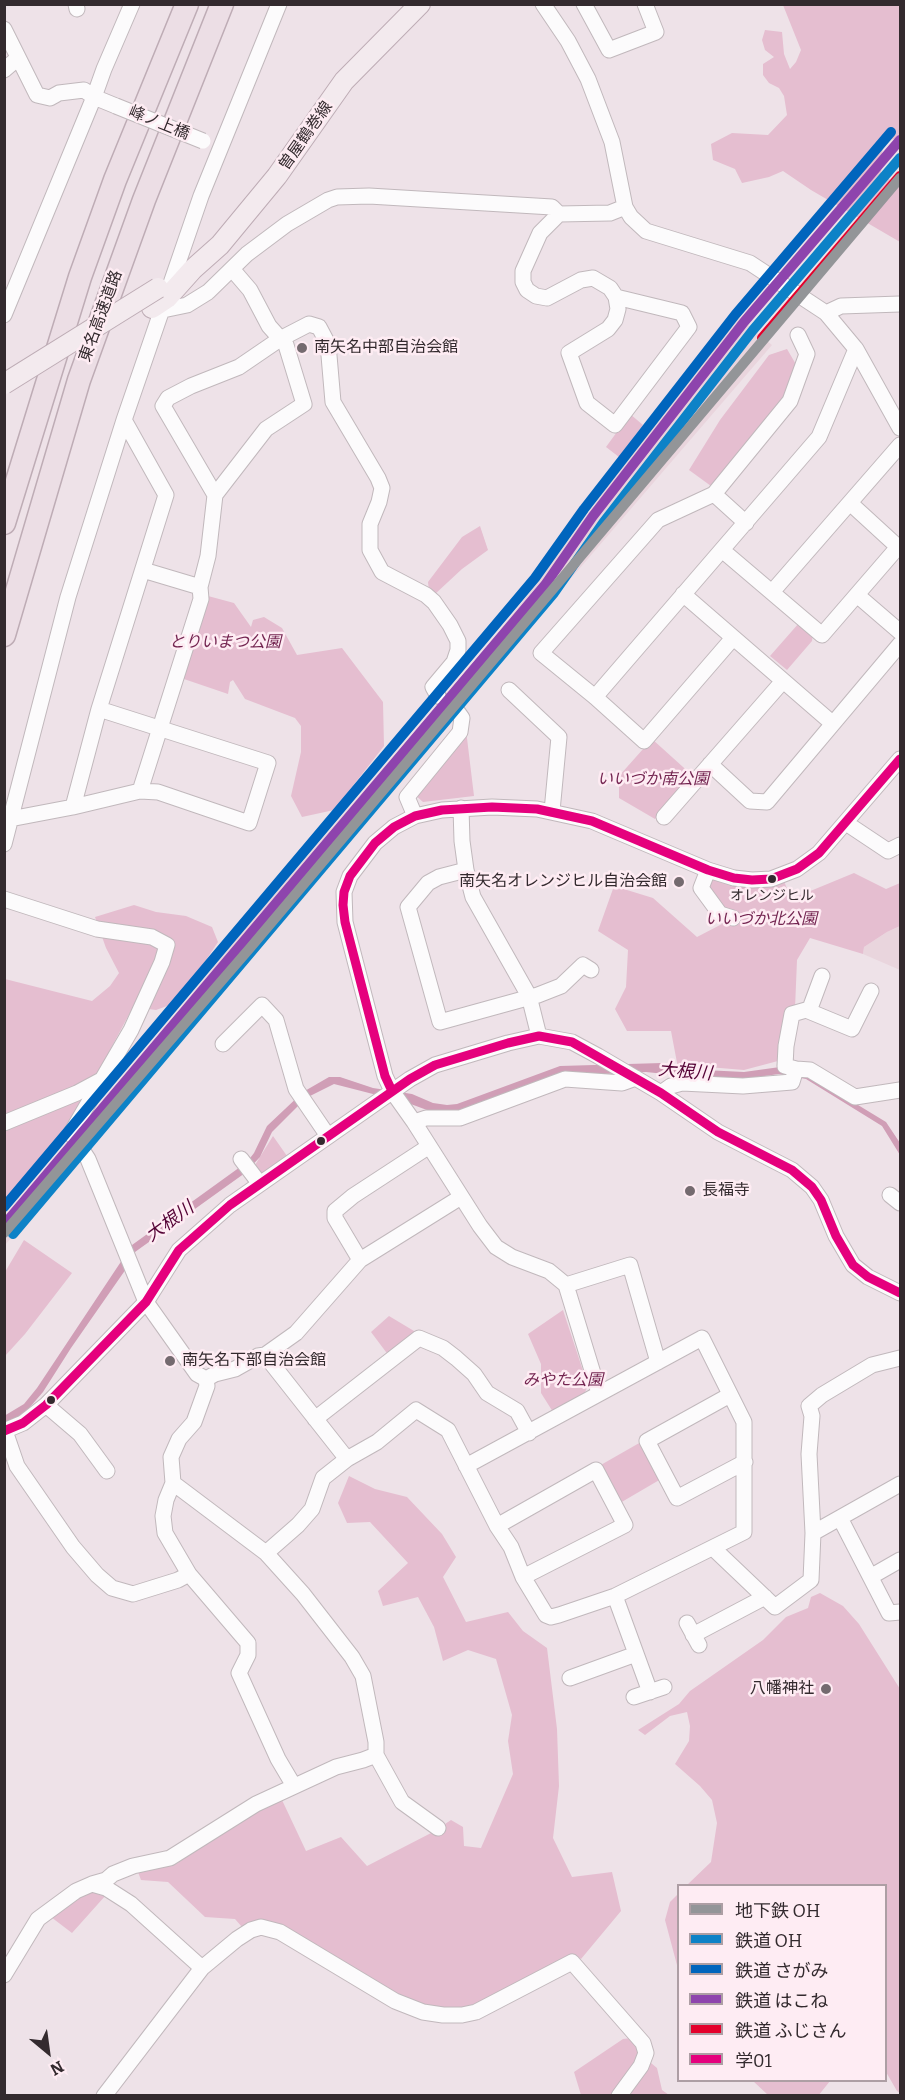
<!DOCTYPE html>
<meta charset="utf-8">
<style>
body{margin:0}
#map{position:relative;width:905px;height:2100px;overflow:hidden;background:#eee2e8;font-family:Bitter,"Noto Sans JP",serif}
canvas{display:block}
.frame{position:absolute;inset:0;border:6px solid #332a2e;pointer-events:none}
.legend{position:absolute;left:677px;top:1884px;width:210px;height:198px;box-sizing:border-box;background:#feecf3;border:2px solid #ad9ea4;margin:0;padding:8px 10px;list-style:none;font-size:18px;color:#332a2e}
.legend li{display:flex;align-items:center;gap:12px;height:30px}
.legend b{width:30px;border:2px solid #ad9ea4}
.north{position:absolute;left:18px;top:2022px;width:60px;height:60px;-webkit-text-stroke:4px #feecf3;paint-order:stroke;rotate:151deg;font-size:16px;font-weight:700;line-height:24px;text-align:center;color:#332a2e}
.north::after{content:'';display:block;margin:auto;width:21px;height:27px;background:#332a2e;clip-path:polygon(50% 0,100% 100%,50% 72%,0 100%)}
</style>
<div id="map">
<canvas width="905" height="2100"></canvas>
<div class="frame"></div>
<ul class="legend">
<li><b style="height:8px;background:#939598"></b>地下鉄 OH</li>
<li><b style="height:8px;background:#0d82c7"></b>鉄道 OH</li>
<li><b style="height:8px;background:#0065bd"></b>鉄道 さがみ</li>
<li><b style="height:8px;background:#8e44ad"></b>鉄道 はこね</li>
<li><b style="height:8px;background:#e4002b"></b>鉄道 ふじさん</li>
<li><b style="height:8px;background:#e5007d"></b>学01</li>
</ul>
<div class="north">N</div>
</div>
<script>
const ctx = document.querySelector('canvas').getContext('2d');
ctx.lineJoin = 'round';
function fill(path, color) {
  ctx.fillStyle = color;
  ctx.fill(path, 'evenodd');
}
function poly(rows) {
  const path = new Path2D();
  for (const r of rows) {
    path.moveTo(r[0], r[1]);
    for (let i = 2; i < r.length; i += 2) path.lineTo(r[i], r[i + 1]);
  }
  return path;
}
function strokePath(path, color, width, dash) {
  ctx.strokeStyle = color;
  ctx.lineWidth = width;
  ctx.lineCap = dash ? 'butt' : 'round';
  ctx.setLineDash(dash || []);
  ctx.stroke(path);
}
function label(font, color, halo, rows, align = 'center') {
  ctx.font = font + ' Bitter,"Noto Sans JP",serif';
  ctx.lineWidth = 5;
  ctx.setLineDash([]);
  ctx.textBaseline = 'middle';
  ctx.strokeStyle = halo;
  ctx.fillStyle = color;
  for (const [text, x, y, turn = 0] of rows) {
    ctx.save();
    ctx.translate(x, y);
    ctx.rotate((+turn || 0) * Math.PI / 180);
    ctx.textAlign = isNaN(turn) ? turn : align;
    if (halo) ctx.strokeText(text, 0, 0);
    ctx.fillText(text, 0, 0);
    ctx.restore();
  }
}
fill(poly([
 [736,315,772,345,487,676,307,894,83,1157,5,1245,5,1216,156,1039,242,932,474,663,538,582,637,446],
 [900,926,900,970,863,954,864,947,887,932]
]), '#e9d5dd');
fill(poly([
 [783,5,900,5,900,138,883,141,881,174,900,186,900,242,811,190,783,171,769,177,742,183,735,169,713,160,711,144,732,133,768,135,787,115,784,96,779,88,769,83,763,75,763,64,774,57,765,50,762,40,765,30,782,32,784,54,790,69,796,62,801,50],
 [787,349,801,373,790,401,714,494,711,486,689,470,720,420,769,355],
 [630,414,643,425,619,457,606,447],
 [480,526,488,550,462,569,434,595,429,591,428,582,462,537],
 [208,596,234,603,251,627,253,620,264,617,282,628,297,655,342,648,383,702,384,746,334,810,302,817,291,796,301,752,301,726,295,718,245,699,233,680,230,682,228,694,181,678],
 [799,623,813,634,812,641,787,670,770,656],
 [466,730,474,796,423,802,414,794],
 [652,739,693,776,655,819,619,798,619,776],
 [854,873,886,889,900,883,900,926,887,932,864,947,863,954,810,938,797,960,793,1057,744,1070,708,1067,678,1068,671,1031,627,1031,615,1009,626,987,628,950,598,931,614,886,653,898,697,937,722,924,705,888,709,876,784,881,791,899],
 [134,905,156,912,186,916,212,927,218,942,178,1002,156,1010,133,1007,58,1147,5,1209,5,979,92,1001,110,986,119,973,106,948,95,917],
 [273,1136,287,1156,264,1174,261,1173,255,1165],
 [24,1240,72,1273,25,1334,5,1356,5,1272],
 [563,1310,588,1386,583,1396,553,1412,541,1393,541,1364,528,1334],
 [389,1316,419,1334,389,1356,371,1332],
 [641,1442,661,1479,620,1503,599,1466],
 [349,1476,375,1489,407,1497,442,1534,456,1557,443,1577,466,1622,508,1612,523,1631,547,1648,557,1729,559,1786,553,1838,572,1877,612,1872,621,1911,581,1959,574,1954,494,1998,461,2008,423,2006,373,1981,251,1927,242,1927,235,1919,205,1917,168,1882,141,1880,138,1872,176,1864,260,1809,282,1800,306,1851,341,1837,367,1866,433,1832,451,1820,463,1827,464,1846,481,1848,513,1774,508,1741,512,1715,496,1659,468,1650,443,1661,434,1627,418,1597,383,1606,378,1591,408,1563,370,1522,347,1523,338,1503],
 [820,1593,843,1606,859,1624,900,1689,900,2093,897,2091,886,2072,886,1886,687,1885,711,1862,717,1823,712,1800,700,1786,675,1764,689,1741,690,1726,687,1712,670,1716,645,1735,638,1730,679,1704,690,1691,763,1640,786,1617,808,1608,811,1597],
 [82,1893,104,1893,106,1895,72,1933,51,1917],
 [678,1894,678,1981,677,1965,665,1920,670,1902],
 [631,2038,638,2044,636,2067,623,2095,581,2095,574,2072,623,2039],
 [651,2063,657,2068,662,2090,669,2095,626,2096],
 [753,2081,830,2081,818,2096,768,2095]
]), '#e5bed0');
fill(poly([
 [662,1063,704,1070,744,1072,780,1067,807,1074,886,1122,900,1143,900,1155,882,1126,806,1079,779,1074,743,1079,704,1078,646,1072,563,1076,465,1111,435,1113,408,1103,334,1084,306,1098,272,1132,260,1157,245,1173,135,1252,126,1269,71,1348,43,1392,24,1414,5,1424,4,1416,24,1404,37,1388,132,1245,247,1162,254,1153,267,1126,303,1092,329,1077,340,1077,373,1088,412,1094,433,1103,447,1105,457,1104,560,1066]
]), '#d09eb6');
strokePath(poly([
 [438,696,457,711]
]), '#c9bdc3', 15, [15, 8]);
const minor = poly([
 [76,4,77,9],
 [543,4,568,41,588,79,612,142,625,207,631,217,646,231,750,263,826,313,856,349,900,428],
 [584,4,609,50,656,32,645,4],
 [4,29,37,95,50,98,59,93,84,90,94,97,116,106],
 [4,70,18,58],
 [616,297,682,313,689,327,615,425,587,403,569,353,608,329,615,320,618,309,616,297,610,288,593,278,581,280,547,298,536,296,527,290,523,282,523,271,540,233,559,214,610,213,625,207],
 [163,310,187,305,208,292,247,254,287,224,328,200,337,197,369,196,552,207,559,214],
 [826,313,841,306,900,304],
 [4,315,94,97,104,69,132,4],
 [714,494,746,523],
 [215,495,163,406,168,398,191,386,239,367,280,339,309,324,319,327,328,344,333,402,378,478,382,488,379,502,370,524,370,550,382,572,426,595,434,602,450,625,458,641,458,650,454,662,433,687,438,696],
 [722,550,822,635,898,547,850,503],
 [143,570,200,587],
 [772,592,900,445],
 [683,594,832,723],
 [857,595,900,632],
 [733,638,644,741,595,697,541,653,658,520,714,494,790,401,807,354,798,335],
 [509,690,559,737,552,811],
 [595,697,819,437,856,349],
 [710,764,750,801,767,802,900,644],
 [140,791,201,599,200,587,208,556,215,495,266,429,304,404,286,345,269,326,250,290,232,269],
 [73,807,99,709,166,495,124,420],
 [461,808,462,841,466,870,473,897,529,996,539,1036],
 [415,816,407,797,460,732,462,718,457,711],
 [664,817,783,681],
 [10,819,73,807,140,791,158,792,249,823,268,763,99,709],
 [846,823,888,851,900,845],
 [4,844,68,597,124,420,201,196,279,4],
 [466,870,439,877,428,883,408,907,440,1022,538,995,561,986,583,965,591,970],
 [708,870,701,888,720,914,733,918],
 [4,899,97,929,152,937,167,945,162,962,131,1030,71,1133,88,1159,146,1302,197,1374,206,1379],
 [871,991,852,1029,806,1010,792,1014,786,1046,785,1066,796,1069,810,1070,855,1097,900,1090],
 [809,1011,822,976],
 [223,1044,262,1005,276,1020,296,1089,328,1136],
 [661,1093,671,1086,682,1083,743,1086,792,1082,796,1069],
 [414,1122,426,1118,460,1118,565,1079,622,1083,636,1078],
 [4,1123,77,1093,103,1079],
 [241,1159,260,1184],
 [890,1195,900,1203],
 [360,1260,335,1218,335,1211,353,1196,428,1147],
 [566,1285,630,1265,658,1362],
 [265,1355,347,1459],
 [206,1379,207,1386,194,1422,179,1439,171,1457,173,1483,166,1500,163,1516,165,1533,189,1574,248,1643,248,1655,239,1673,278,1759,294,1786],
 [206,1379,215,1374,235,1369,258,1356,265,1355,296,1333,360,1260,461,1197],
 [599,1393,566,1285,549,1271,512,1257,496,1247,480,1226,414,1122,392,1091,385,1076,345,922,344,892,350,876,375,843,394,827,415,816,442,810,492,807,537,809,592,821,708,870,734,878,752,880,771,879,797,869,819,853,900,759],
 [730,1395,647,1441,677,1498,745,1462],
 [46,1405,80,1434,107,1471],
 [315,1419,419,1338,443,1348,456,1358,474,1374,487,1393,517,1411,529,1433],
 [4,1431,23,1423,46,1405,146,1302,179,1250,230,1205,410,1079,435,1065,508,1043,539,1036,572,1042,598,1056,661,1093,718,1132,792,1170,812,1187,821,1200,836,1236,853,1265,868,1277,900,1293],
 [5,1431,17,1466,73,1547,97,1575,112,1588,133,1594,178,1580,189,1574],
 [840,1518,889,1613,900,1612],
 [497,1526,596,1470,625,1525,523,1577],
 [813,1533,900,1484],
 [713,1548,775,1607,811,1580,813,1533,809,1454,812,1416,809,1406,822,1395,872,1365,900,1358],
 [266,1553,298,1525,312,1509,323,1478,347,1459,377,1442,416,1410,448,1430,497,1526,511,1547,523,1577,546,1615,551,1617,559,1615,615,1596,744,1532,744,1422,702,1338,466,1466],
 [872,1576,900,1560],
 [615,1596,650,1692],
 [687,1623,699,1645],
 [693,1635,765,1597],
 [570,1678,636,1654],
 [634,1697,664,1687],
 [376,1755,402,1802,438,1828],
 [92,1884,106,1880,113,1874,133,1866,170,1858,256,1804,336,1767,363,1760,376,1755,376,1742,363,1676,352,1657,303,1594,266,1553,173,1483],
 [4,1975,38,1919,76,1891,92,1884,106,1888,131,1904,202,1968],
 [104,2096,202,1968,237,1939,251,1930,261,1927,280,1932,395,2001,423,2012,443,2015,462,2015,476,2012,572,1962,643,2043,646,2053,641,2066,619,2096]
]);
const major = poly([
 [152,308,167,298,193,269,220,245,277,176,344,81,420,4]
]);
const highway = poly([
 [4,523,80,277,115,180,187,4],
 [4,635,79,380,144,200,222,4]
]);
strokePath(minor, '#c1b8bc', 17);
strokePath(major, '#beacb5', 22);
strokePath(highway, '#beacb5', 25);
strokePath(minor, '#fcfbfc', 15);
strokePath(major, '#f3eaee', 20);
strokePath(highway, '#ecdee5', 22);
const minorBridge = poly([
 [116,106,203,141]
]);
const majorBridge = poly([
 [4,384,158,288]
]);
strokePath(minorBridge, '#c1b8bc', 17, []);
strokePath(majorBridge, '#beacb5', 22, []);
strokePath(minorBridge, '#fcfbfc', 15);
strokePath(majorBridge, '#f3eaee', 20);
strokePath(poly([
 [392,1091,385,1076,345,922,343,905,344,892,350,876,375,843,394,827,415,816,442,810,492,807,537,809,592,821,708,870,734,878,752,880,771,879,797,869,819,853,900,759],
 [4,1431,23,1423,46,1405,146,1302,179,1250,230,1205,410,1079,435,1065,508,1043,539,1036,572,1042,661,1093,718,1132,792,1170,812,1187,821,1200,836,1236,853,1265,868,1277,900,1293]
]), '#e5007d', 9);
strokePath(poly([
 [13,1234,554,593,603,523,753,330,900,158]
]), '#0d82c7', 10);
strokePath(poly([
 [4,1207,535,578,584,509,735,315,891,132]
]), '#0065bd', 10);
strokePath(poly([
 [4,1225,545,585,593,516,744,322,900,140]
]), '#8e44ad', 10);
strokePath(poly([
 [762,338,900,176]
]), '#e4002b', 10);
strokePath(poly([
 [4,1233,250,948,900,178]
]), '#939598', 10);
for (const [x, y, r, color] of [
 [302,348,6,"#746a6f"],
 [772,879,5,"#332a2e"],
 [679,882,6,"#746a6f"],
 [321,1141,5,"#332a2e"],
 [690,1191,6,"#746a6f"],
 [170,1361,6,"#746a6f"],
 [51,1400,5,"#332a2e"],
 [826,1689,6,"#746a6f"]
]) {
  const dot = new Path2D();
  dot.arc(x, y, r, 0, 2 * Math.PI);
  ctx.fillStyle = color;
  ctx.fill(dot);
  strokePath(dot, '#feecf3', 2);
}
label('14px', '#332a2e', '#feecf3', [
 ["オレンジヒル",772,896]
]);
label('16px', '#332a2e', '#feecf3', [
 ["峰ノ上橋",159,123,22],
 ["曽屋鶴巻線",306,136,-55],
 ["東名高速道路",101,316,-70]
]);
label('16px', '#332a2e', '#feecf3', [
 ["南矢名中部自治会館",314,348],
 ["南矢名オレンジヒル自治会館",667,882,"right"],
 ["長福寺",702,1191],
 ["南矢名下部自治会館",182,1361],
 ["八幡神社",814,1689,"right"]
], 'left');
label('italic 16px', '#742551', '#feecf3', [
 ["とりいまつ公園",225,643],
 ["いいづか南公園",653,780],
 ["いいづか北公園",761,920],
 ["みやた公園",563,1381]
]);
label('italic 18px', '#550336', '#feecf3', [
 ["大根川",685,1072,5],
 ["大根川",170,1222,-36]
]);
</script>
